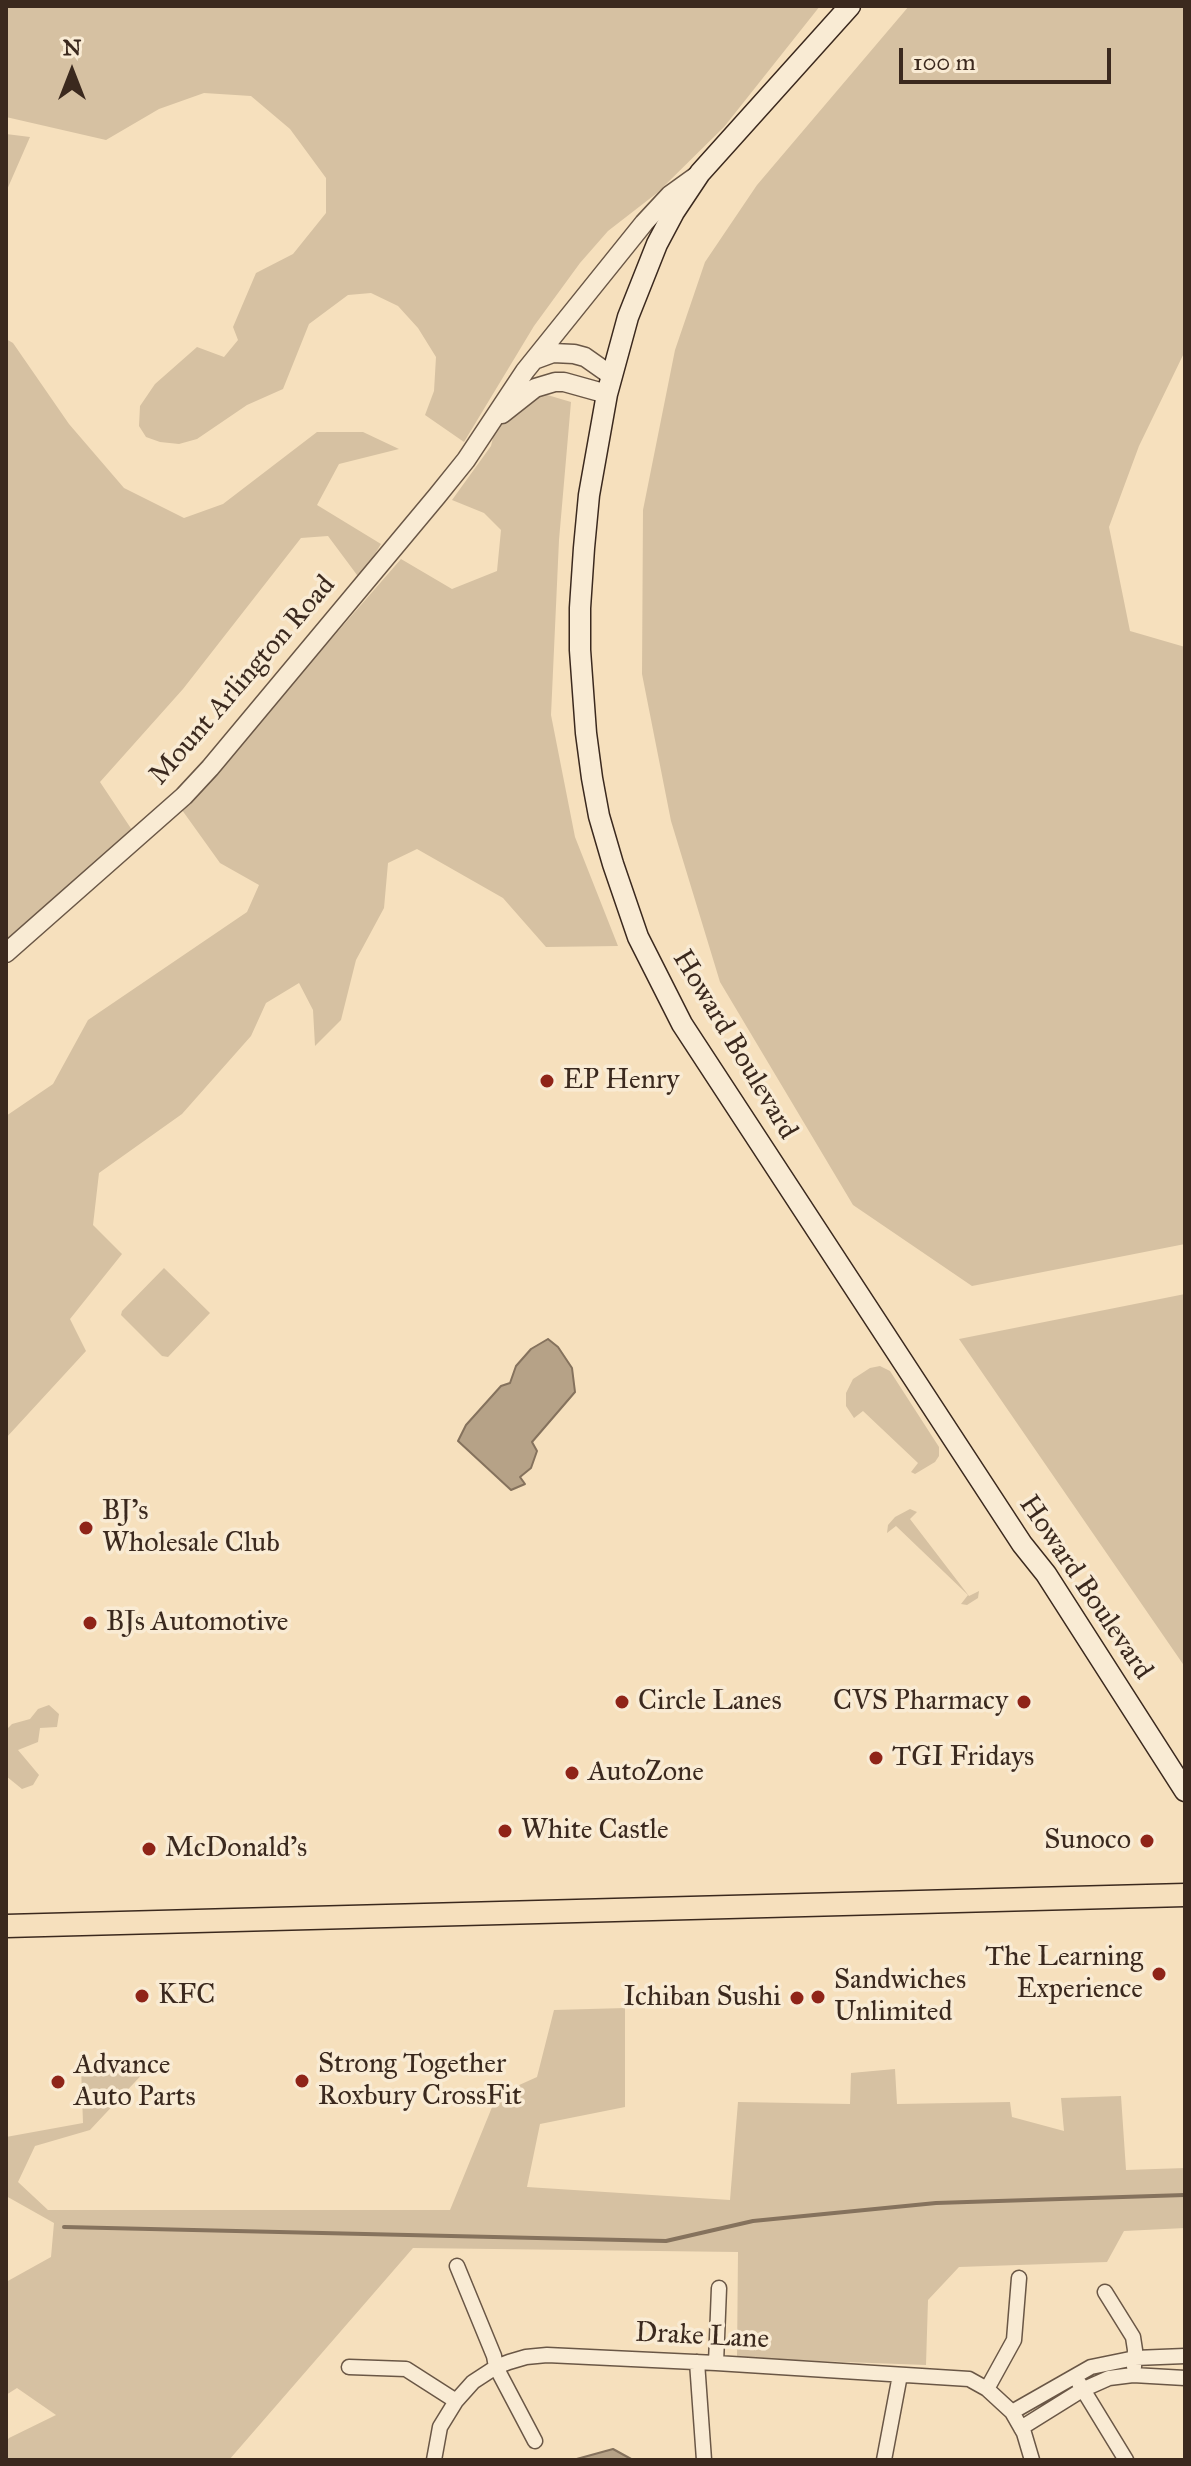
<!DOCTYPE html>
<style>
body{margin:0}
#map{position:relative;width:1191px;height:2466px;overflow:hidden;background:#f6e0bd;font-family:"IM FELL Great Primer",serif}
canvas{display:block}
.frame{position:absolute;inset:0;border:8px solid #3b291e;pointer-events:none}
.north{position:absolute;left:32px;top:32px;width:80px;height:80px;-webkit-text-stroke:6px #f9ebd4;paint-order:stroke;rotate:0deg;font-size:22px;font-weight:700;line-height:32px;text-align:center;color:#3b291e}
.north::after{content:'';display:block;margin:auto;width:28px;height:36px;background:#3b291e;clip-path:polygon(50% 0,100% 100%,50% 72%,0 100%)}
.scale{position:absolute;left:899px;top:48px;width:212px;height:36px;box-sizing:border-box;border:4px solid #3b291e;border-top:0;padding-left:10px;font-size:24px;line-height:28px;white-space:nowrap;color:#3b291e;-webkit-text-stroke:6px #f9ebd4;paint-order:stroke}
</style>
<div id="map">
<canvas width="1191" height="2466"></canvas>
<div class="frame"></div>
<div class="north">N</div>
<div class="scale">100 m</div>
</div>
<script>
const ctx = document.querySelector('canvas').getContext('2d');
ctx.lineJoin = 'round';
function fill(path, color) {
  ctx.fillStyle = color;
  ctx.fill(path, 'evenodd');
}
function poly(rows) {
  const path = new Path2D();
  for (const r of rows) {
    path.moveTo(r[0], r[1]);
    for (let i = 2; i < r.length; i += 2) path.lineTo(r[i], r[i + 1]);
  }
  return path;
}
function strokePath(path, color, width, dash) {
  ctx.strokeStyle = color;
  ctx.lineWidth = width;
  ctx.lineCap = dash ? 'butt' : 'round';
  ctx.setLineDash(dash || []);
  ctx.stroke(path);
}
function label(font, color, halo, rows, align = 'center') {
  ctx.font = font + ' "IM FELL Great Primer",serif';
  ctx.lineWidth = 7;
  ctx.setLineDash([]);
  ctx.textBaseline = 'middle';
  ctx.strokeStyle = halo;
  ctx.fillStyle = color;
  for (const [text, x, y, turn = 0] of rows) {
    ctx.save();
    ctx.translate(x, y);
    ctx.rotate((+turn || 0) * Math.PI / 180);
    ctx.textAlign = isNaN(turn) ? turn : align;
    if (halo) ctx.strokeText(text, 0, 0);
    ctx.fillText(text, 0, 0);
    ctx.restore();
  }
}
fill(poly([
 [6,6,820,6,724,127,657,193,608,231,580,263,534,326,464,442,425,415,434,391,436,357,418,328,398,306,371,293,348,295,309,324,283,389,247,405,197,439,179,444,160,442,146,437,139,426,140,406,155,384,197,347,224,357,238,340,233,327,256,273,293,254,326,213,326,178,290,129,251,96,204,93,159,109,106,140,6,117],
 [909,6,1185,6,1185,351,1139,446,1109,527,1130,631,1185,647,1185,1244,972,1286,853,1205,720,982,671,821,642,674,643,510,675,350,705,262,757,185],
 [6,134,30,137,6,192],
 [6,339,13,343,69,424,124,488,184,518,223,504,317,432,363,432,399,449,339,464,317,505,381,544,360,579,328,536,301,538,183,689,100,782,132,830,6,939],
 [544,394,571,402,559,540,551,715,575,837,618,946,546,947,503,898,417,849,388,863,384,908,356,960,341,1020,315,1046,313,1010,299,983,266,1003,251,1036,182,1114,99,1173,93,1225,122,1254,70,1319,86,1351,6,1438,6,1116,53,1084,88,1020,247,912,259,885,220,863,182,810,401,559,452,589,497,571,501,530,484,513,452,500,491,446,496,425],
 [164,1268,210,1313,168,1357,162,1356,121,1315,122,1311],
 [1185,1294,1185,1667,959,1339],
 [880,1366,890,1371,939,1447,939,1456,935,1462,915,1474,911,1472,918,1463,863,1411,854,1418,846,1406,846,1393,853,1379,870,1368],
 [910,1509,917,1512,910,1519,969,1596,979,1591,978,1598,967,1605,961,1604,968,1595,896,1526,887,1533,888,1525,895,1517],
 [49,1705,59,1714,57,1727,40,1728,38,1742,18,1750,39,1775,33,1785,22,1789,6,1776,6,1730,12,1724,30,1719,38,1709],
 [625,2008,625,2107,540,2124,527,2187,730,2200,738,2102,850,2104,851,2073,895,2069,897,2104,1010,2102,1012,2117,1064,2131,1061,2098,1121,2096,1126,2170,1185,2168,1185,2228,1124,2231,1107,2262,959,2267,928,2300,926,2365,737,2358,738,2252,413,2248,229,2460,6,2460,6,2442,9,2438,56,2415,17,2388,6,2395,6,2282,51,2257,54,2223,6,2196,6,2137,83,2123,81,2066,149,2067,90,2130,35,2146,18,2182,48,2210,450,2210,497,2095,537,2077,554,2010]
]), '#d6c1a2');
const water = poly([
 [548,1339,558,1347,572,1368,575,1392,532,1442,537,1451,531,1468,520,1477,525,1484,511,1490,458,1441,466,1425,501,1386,510,1383,516,1366,531,1349,548,1339],
 [613,2449,633,2460,573,2460,613,2449]
]);
fill(water, '#b6a287');
strokePath(water, '#85725d', 2);
strokePath(poly([
 [64,2227,666,2241,753,2221,936,2203,1185,2195]
]), '#85725d', 4);
const minor = poly([
 [457,2266,494,2356,496,2367,535,2441],
 [1105,2292,1133,2337,1135,2350,1134,2367],
 [697,2362,704,2460],
 [716,2363,719,2288],
 [349,2367,406,2369,456,2401],
 [1079,2383,1126,2460],
 [987,2389,1014,2340,1019,2278],
 [1012,2412,1091,2367,1135,2358,1185,2356],
 [1021,2428,1082,2390,1109,2378,1133,2375,1185,2378],
 [434,2460,440,2427,456,2401,473,2382,496,2367,509,2362,526,2357,547,2355,716,2363,969,2379,987,2389,1012,2412,1024,2433,1032,2460],
 [884,2460,900,2375]
]);
const tertiary = poly([
 [534,360,553,353,574,354,585,357,612,376],
 [502,414,535,388,555,382,564,382,607,394],
 [6,953,184,796,210,768,437,496,466,460,525,371,644,223,670,195,695,177]
]);
const secondary = poly([
 [850,6,700,173,674,212,657,244,628,317,607,394,589,495,584,548,580,608,580,650,586,733,592,778,599,816,613,864,638,937,682,1024,1022,1544,1046,1574,1185,1791]
]);
const primary = poly([
 [6,1926,1185,1895]
]);
strokePath(minor, '#6a5746', 17);
strokePath(tertiary, '#6a5746', 21);
strokePath(secondary, '#3b291e', 23);
strokePath(primary, '#3b291e', 25);
strokePath(minor, '#f9ebd4', 14);
strokePath(tertiary, '#f9ebd4', 18);
strokePath(secondary, '#f9ebd4', 20);
strokePath(primary, '#f6e0bd', 22);
for (const [x, y, r, color] of [
 [547,1081,8,"#8f2418"],
 [86,1528,8,"#8f2418"],
 [90,1623,8,"#8f2418"],
 [622,1702,8,"#8f2418"],
 [1024,1702,8,"#8f2418"],
 [876,1758,8,"#8f2418"],
 [572,1773,8,"#8f2418"],
 [505,1831,8,"#8f2418"],
 [1147,1841,8,"#8f2418"],
 [149,1849,8,"#8f2418"],
 [1159,1974,8,"#8f2418"],
 [142,1996,8,"#8f2418"],
 [818,1997,8,"#8f2418"],
 [797,1998,8,"#8f2418"],
 [302,2081,8,"#8f2418"],
 [58,2082,8,"#8f2418"]
]) {
  const dot = new Path2D();
  dot.arc(x, y, r, 0, 2 * Math.PI);
  ctx.fillStyle = color;
  ctx.fill(dot);
  strokePath(dot, '#f9ebd4', 3);
}
label('28px', '#3b291e', '#f9ebd4', [
 ["Mount Arlington Road",243,681,-49],
 ["Howard Boulevard",734,1045,59],
 ["Howard Boulevard",1085,1588,56],
 ["Drake Lane",702,2337,3]
]);
label('28px', '#3b291e', '#f9ebd4', [
 ["EP Henry",563,1081],
 ["BJ's",102,1512],
 ["Wholesale Club",102,1544],
 ["BJs Automotive",106,1623],
 ["Circle Lanes",638,1702],
 ["CVS Pharmacy",1008,1702,"right"],
 ["TGI Fridays",892,1758],
 ["AutoZone",588,1773],
 ["White Castle",521,1831],
 ["Sunoco",1131,1841,"right"],
 ["McDonald's",165,1849],
 ["The Learning",1143,1958,"right"],
 ["Experience",1143,1990,"right"],
 ["Sandwiches",834,1981],
 ["Unlimited",834,2013],
 ["KFC",158,1996],
 ["Ichiban Sushi",781,1998,"right"],
 ["Strong Together",318,2065],
 ["Roxbury CrossFit",318,2097],
 ["Advance",74,2066],
 ["Auto Parts",74,2098]
], 'left');
</script>
